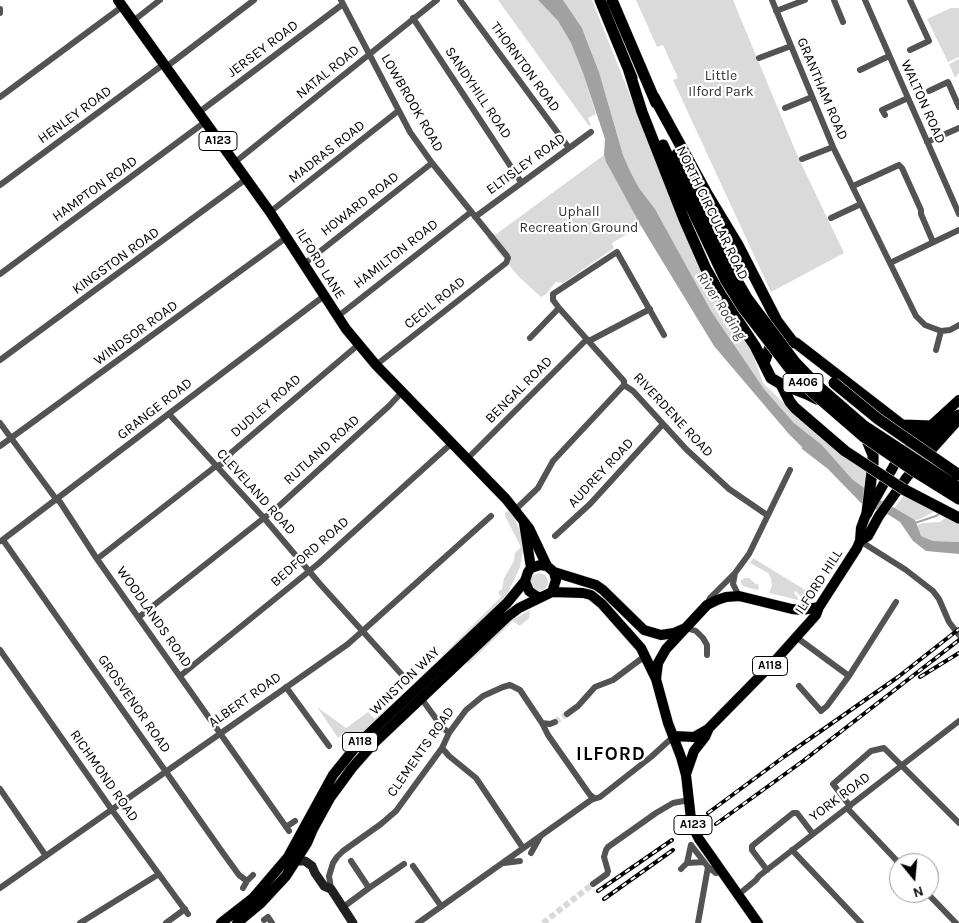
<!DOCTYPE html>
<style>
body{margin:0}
#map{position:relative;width:959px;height:923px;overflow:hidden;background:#fff;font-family:Karla,sans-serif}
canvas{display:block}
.north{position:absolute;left:889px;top:853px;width:50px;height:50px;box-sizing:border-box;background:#fff;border:1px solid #999;border-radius:50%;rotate:163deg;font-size:14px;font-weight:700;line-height:20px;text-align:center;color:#000}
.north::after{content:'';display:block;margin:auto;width:18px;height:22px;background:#000;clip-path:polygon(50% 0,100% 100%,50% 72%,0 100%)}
</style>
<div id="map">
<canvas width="959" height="923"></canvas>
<div class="north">N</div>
</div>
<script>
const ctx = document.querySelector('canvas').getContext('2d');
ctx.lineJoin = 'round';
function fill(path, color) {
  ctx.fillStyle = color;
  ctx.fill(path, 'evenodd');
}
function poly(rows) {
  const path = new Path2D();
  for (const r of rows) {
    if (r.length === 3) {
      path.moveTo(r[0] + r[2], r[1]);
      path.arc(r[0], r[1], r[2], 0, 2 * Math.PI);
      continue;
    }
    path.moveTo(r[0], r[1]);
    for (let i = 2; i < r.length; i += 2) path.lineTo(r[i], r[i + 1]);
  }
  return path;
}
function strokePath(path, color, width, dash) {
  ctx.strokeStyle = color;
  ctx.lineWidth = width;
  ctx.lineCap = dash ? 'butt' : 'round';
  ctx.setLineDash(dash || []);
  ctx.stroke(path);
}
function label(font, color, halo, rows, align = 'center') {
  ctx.font = font + ' Karla,sans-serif';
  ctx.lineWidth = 4.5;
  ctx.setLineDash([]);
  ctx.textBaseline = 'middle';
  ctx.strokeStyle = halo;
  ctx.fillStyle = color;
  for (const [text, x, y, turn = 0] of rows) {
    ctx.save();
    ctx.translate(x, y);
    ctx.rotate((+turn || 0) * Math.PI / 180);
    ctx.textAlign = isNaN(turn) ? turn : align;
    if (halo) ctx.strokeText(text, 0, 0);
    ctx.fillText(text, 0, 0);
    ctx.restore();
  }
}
fill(poly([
 [498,0,538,0,558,21,571,43,583,73,596,114,588,118,591,125,589,126],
 [563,0,592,0,643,128,752,352,763,383,798,417,866,471,864,488,852,479,822,445,794,423,764,389,710,310,655,209,639,188,630,171,623,155,599,72,587,40,582,28],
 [636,0,733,0,798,157,844,253,771,292,673,80,678,78,663,45,657,47],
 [951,8,959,8,959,57,948,62,927,19],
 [959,59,959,73,955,78,949,64],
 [604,155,606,162,641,226,612,243,614,248,563,283,556,282,546,294,541,297,518,276,487,238,493,233,495,235],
 [905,494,935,511,920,519,915,520,894,508],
 [510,510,521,533,523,550,520,567,505,599,346,753,344,751,351,743,344,733,338,738,317,707,346,728,368,712,375,719,421,677,501,597,498,592,502,589,504,578,514,561,515,553,521,547,505,516,505,513],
 [947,516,959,522,959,542,933,541,921,536,918,531,916,526,923,523,940,522],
 [753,558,815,596,808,602,807,600,799,600,801,597,796,591,794,593,798,598,798,600,769,593,772,586,771,578,768,573,750,563],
 [539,582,9],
 [745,578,749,578,757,585,758,583,759,589,757,590,743,586,740,581],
 [530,610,529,618,520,626,513,621,468,664,466,662,509,622]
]), '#dadada');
fill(poly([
 [538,0,563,0,582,28,599,72,623,155,630,171,639,188,655,209,711,311,764,389,794,423,822,445,852,479,879,499,915,520,921,536,933,541,959,542,959,554,926,551,913,541,900,522,889,515,861,503,828,469,802,449,802,447,788,433,714,346,641,226,606,162,604,155,605,139,583,73,571,43,558,21]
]), '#a1a1a1');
strokePath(poly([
 [915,523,936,516,940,513]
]), '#a1a1a1', 2);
strokePath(poly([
 [555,722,567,714],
 [543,923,593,884]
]), '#d9d9d9', 6, [6, 3]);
const primary = poly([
 [118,0,270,212,346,329,376,365,506,499,529,528,547,566],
 [524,523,531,568],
 [860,541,868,536,879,516,907,477,959,419],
 [554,572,596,585,603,590,644,630,661,635,674,633,683,629],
 [552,592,583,593,591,595,602,604,641,648,656,679],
 [674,736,694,737,708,729],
 [686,774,694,751,705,737,709,728,774,662,816,615,819,607,857,548,860,541,861,528,865,517,896,462,923,433,959,400],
 [221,923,253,898,288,857,333,775,358,744,507,603,525,581],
 [237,923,260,904,286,876,307,843,313,829,330,798,352,768,374,743,507,617,519,608,552,592,556,580,554,572,547,566,540,565,531,568,528,572,525,581,529,591,536,596,540,597],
 [758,923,699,839,694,829,691,819,686,775,681,757,668,723,656,679,658,663,666,649,707,605,717,600,726,597,739,596,792,609,802,610,819,607]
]);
const highway = poly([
 [600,0,632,78],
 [612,0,656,103],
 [629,71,642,112,684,219,706,269,721,295,755,346,771,378,781,384,807,394,817,399],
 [654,97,706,192,738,245,777,321,793,342],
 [663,145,697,220],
 [677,154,704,214],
 [764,363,770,347,775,343,783,341,796,343,902,425,926,446,929,451],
 [781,384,790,402,795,408,845,451],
 [902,425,931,426],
 [917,456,933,436,949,420,959,415],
 [867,513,873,463,873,455,868,443]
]);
strokePath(primary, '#dbdbdb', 11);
strokePath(highway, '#dbdbdb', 12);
strokePath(poly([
 [341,0,410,132,432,163,507,256,508,258,506,263,376,365],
 [460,0,569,148],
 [772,0,833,147,916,316,925,325,941,331,950,330,959,325],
 [834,0,843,22],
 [865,0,959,214],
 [0,9,0,13],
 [776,11,805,0],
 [413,18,521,182],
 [133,21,160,0],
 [910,50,929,41,910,0],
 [759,58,791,46],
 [166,67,254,0],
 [860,70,889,56],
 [929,91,948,82,959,107],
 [0,97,123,6],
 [785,108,812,97],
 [198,113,343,4],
 [885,115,882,110,908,98],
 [927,142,959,128],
 [802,159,833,147],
 [234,163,437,0],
 [0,185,164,64],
 [853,186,899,165,902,168,921,210,921,214,933,242],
 [270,212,398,111],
 [475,217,591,132],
 [831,218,861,204],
 [890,263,959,230],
 [304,264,432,163],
 [0,274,205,122],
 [337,317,471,212],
 [530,338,559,308],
 [589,341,650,309],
 [936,350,941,331],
 [0,360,246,179],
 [624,385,624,381,559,308,553,300,553,294,617,252,664,335],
 [624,385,633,391,686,449,729,489,767,515],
 [169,414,264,518,320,584,404,677],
 [0,423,56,499,60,502,97,559,289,831],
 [0,446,287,237],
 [468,458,587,339],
 [515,510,538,488,553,461,624,385],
 [555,536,590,504,663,424],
 [3,540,223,853,239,875,247,881,243,888],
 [1,541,324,296],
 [860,541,906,570,933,591,939,599,949,622,959,635],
 [97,559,216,466,222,464,232,452,358,345],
 [735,573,733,584,739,596],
 [707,605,710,598,735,573,749,554,790,470],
 [139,617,279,506,389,406,402,392],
 [686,628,696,631,703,638,707,645,707,655],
 [796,637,849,676,896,602],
 [0,650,112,810,188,914],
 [180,676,318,564,453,442],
 [799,686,821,711,827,706,849,676],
 [286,687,329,746],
 [421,698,442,727,449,733],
 [567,714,578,706,595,687,613,680,645,656],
 [542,723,550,724,555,722],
 [442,748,449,756,476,778,523,848],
 [0,789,46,856],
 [850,806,833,784,871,751,884,748,959,823],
 [847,808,899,863],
 [286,827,295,821],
 [691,845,708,867,716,873],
 [792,850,861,923],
 [531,853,540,837],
 [351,861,369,888,404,864],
 [504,863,520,861],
 [687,863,704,862],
 [413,866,441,906],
 [681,869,687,863,691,845],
 [767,870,752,850,752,846,793,813,797,813,813,834],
 [247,881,253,875],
 [593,884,607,874,608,871,604,857,606,850,608,847,656,813,673,803,689,800],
 [0,888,348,644,491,516],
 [331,889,329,876,333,863,337,857,343,851,381,824,396,811,442,748,449,733,466,710,483,696,503,687,510,685,520,690,542,723,548,735,590,795,594,798],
 [927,893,956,923],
 [738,895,756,880,759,876,959,721],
 [342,908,369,888],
 [264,920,268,917,272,923],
 [80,923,159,874],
 [166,923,185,909],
 [418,923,591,800,600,797,651,757,674,736],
 [698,923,708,867]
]), '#535353', 6);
strokePath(poly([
 [296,861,305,861,312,866,315,873,324,886,331,889,353,923]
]), '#202020', 9);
strokePath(primary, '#000', 10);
strokePath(highway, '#000', 11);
const rail = poly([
 [920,677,959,653],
 [708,813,785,756,898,677,959,629],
 [716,824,803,761,959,640],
 [598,891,672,840],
 [604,899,673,850]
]);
strokePath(rail, '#000', 4);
strokePath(rail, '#fff', 2, [5.5]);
const highwayBridge = poly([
 [704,214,732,272,747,298,795,362,818,386,863,425,959,488],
 [697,220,725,279,743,308,793,373,812,392,864,437,914,471,959,499],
 [834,383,878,419,959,475],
 [845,451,903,489,959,518]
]);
strokePath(highwayBridge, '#dbdbdb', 12, []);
strokePath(highwayBridge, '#000', 11);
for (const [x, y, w] of [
 [218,141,38],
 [803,383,40],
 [770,666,35],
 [360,742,35],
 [693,825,38]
]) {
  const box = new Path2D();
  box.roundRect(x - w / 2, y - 9.5, w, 19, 4);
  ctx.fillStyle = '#fff';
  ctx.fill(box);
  strokePath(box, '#000', 1);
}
label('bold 12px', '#000', null, [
 ["A123",218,141],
 ["A406",803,383],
 ["A118",770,666],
 ["A118",360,742],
 ["A123",693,825]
]);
label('14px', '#000', '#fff', [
 ["JERSEY ROAD",263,49,-37],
 ["THORNTON ROAD",525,67,54],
 ["NATAL ROAD",328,72,-39],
 ["GRANTHAM ROAD",822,89,67],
 ["SANDYHILL ROAD",478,93,56],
 ["WALTON ROAD",923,102,66],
 ["LOWBROOK ROAD",412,103,60],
 ["HENLEY ROAD",75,115,-36],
 ["MADRAS ROAD",327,152,-38],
 ["ELTISLEY ROAD",526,164,-36],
 ["HAMPTON ROAD",95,189,-36],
 ["HOWARD ROAD",360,204,-38],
 ["NORTH CIRCULAR ROAD",712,213,64],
 ["HAMILTON ROAD",396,254,-38],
 ["KINGSTON ROAD",116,261,-36],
 ["ILFORD LANE",320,264,58],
 ["CECIL ROAD",435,303,-39],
 ["WINDSOR ROAD",136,333,-36],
 ["BENGAL ROAD",519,390,-45],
 ["DUDLEY ROAD",266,406,-41],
 ["GRANGE ROAD",155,409,-38],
 ["RIVERDENE ROAD",673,415,47],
 ["RUTLAND ROAD",322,450,-42],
 ["AUDREY ROAD",601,473,-47],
 ["CLEVELAND ROAD",256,492,48],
 ["BEDFORD ROAD",310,552,-41],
 ["ILFORD HILL",819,582,-57],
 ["WOODLANDS ROAD",154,617,55],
 ["WINSTON WAY",405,681,-44],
 ["ALBERT ROAD",245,700,-35],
 ["GROSVENOR ROAD",134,704,55],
 ["CLEMENTS ROAD",421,752,-55],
 ["RICHMOND ROAD",104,776,55],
 ["YORK ROAD",840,797,-37]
]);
label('14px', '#313131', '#fff', [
 ["Little",721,76],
 ["Ilford Park",721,92],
 ["Uphall",579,212],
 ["Recreation Ground",579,228]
]);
label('italic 15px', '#424242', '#fff', [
 ["River Roding",721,306,57]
]);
ctx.letterSpacing = '1px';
label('bold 19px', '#000', '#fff', [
 ["ILFORD",611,755]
]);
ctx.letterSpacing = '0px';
</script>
